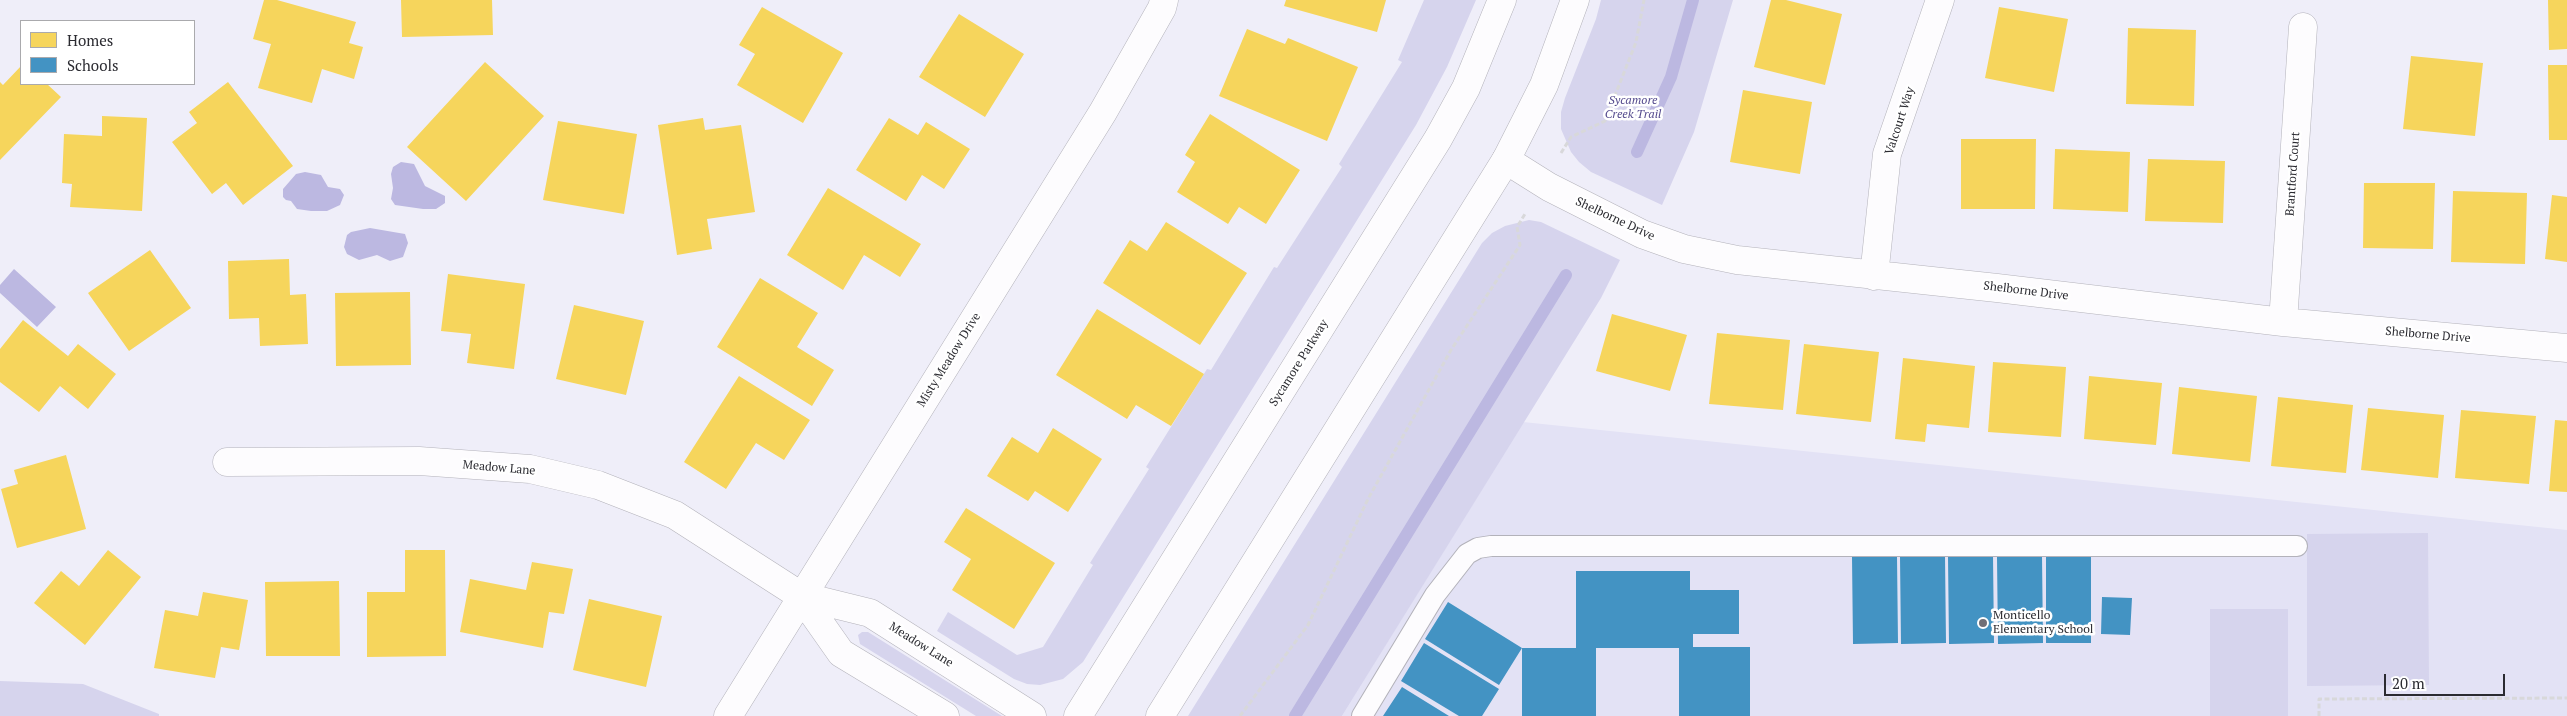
<!DOCTYPE html>
<style>
body{margin:0}
#map{position:relative;width:2567px;height:716px;overflow:hidden;background:#efeef9;font-family:"PT Serif",serif}
canvas{display:block}
.legend{position:absolute;left:20px;top:20px;width:175px;height:65px;box-sizing:border-box;background:#fff;border:1px solid #aaaaad;margin:0;padding:6px 9px;list-style:none;font-size:15px;color:#2b2b31}
.legend li{display:flex;align-items:center;gap:10px;height:25px}
.legend b{width:25px;border:1px solid #aaaaad}
.scale{position:absolute;left:2384px;top:674px;width:121px;height:22px;box-sizing:border-box;border:2px solid #2b2b31;border-top:0;padding-left:6px;font-size:15px;line-height:18px;white-space:nowrap;color:#2b2b31;-webkit-text-stroke:4px #fff;paint-order:stroke}
</style>
<div id="map">
<canvas width="2567" height="716"></canvas>
<ul class="legend">
<li><b style="height:14px;background:#f6d55c"></b>Homes</li>
<li><b style="height:14px;background:#4393c3"></b>Schools</li>
</ul>
<div class="scale">20 m</div>
</div>
<script>
const ctx = document.querySelector('canvas').getContext('2d');
ctx.lineJoin = 'round';
function fill(path, color) {
  ctx.fillStyle = color;
  ctx.fill(path, 'evenodd');
}
function poly(rows) {
  const path = new Path2D();
  for (const r of rows) {
    path.moveTo(r[0], r[1]);
    for (let i = 2; i < r.length; i += 2) path.lineTo(r[i], r[i + 1]);
  }
  return path;
}
function strokePath(path, color, width, dash) {
  ctx.strokeStyle = color;
  ctx.lineWidth = width;
  ctx.lineCap = dash ? 'butt' : 'round';
  ctx.setLineDash(dash || []);
  ctx.stroke(path);
}
function label(font, color, halo, rows, align = 'center') {
  ctx.font = font + ' "PT Serif",serif';
  ctx.lineWidth = 5;
  ctx.setLineDash([]);
  ctx.textBaseline = 'middle';
  ctx.strokeStyle = halo;
  ctx.fillStyle = color;
  for (const [text, x, y, turn = 0] of rows) {
    ctx.save();
    ctx.translate(x, y);
    ctx.rotate((+turn || 0) * Math.PI / 180);
    ctx.textAlign = isNaN(turn) ? turn : align;
    if (halo) ctx.strokeText(text, 0, 0);
    ctx.fillText(text, 0, 0);
    ctx.restore();
  }
}
fill(poly([
 [1523,422,2567,530,2567,716,1342,716]
]), '#e3e2f5');
fill(poly([
 [1424,0,1476,0,1447,67,1416,125,1083,662,1063,679,1040,685,1027,684,1014,679,937,631,948,612,1017,655,1043,647,1093,565,1090,563,1149,469,1146,467,1207,369,1211,370,1274,267,1277,268,1342,167,1339,164,1402,62,1398,60],
 [1601,0,1733,0,1694,132,1662,205,1591,172,1579,162,1571,152,1561,129,1561,112,1565,98,1596,19],
 [1529,220,1541,222,1620,260,1601,298,1342,716,1188,716,1482,243,1492,233,1505,226],
 [2428,533,2429,685,2307,686,2307,534],
 [2210,609,2288,609,2288,716,2210,716],
 [862,632,868,632,1002,716,976,716,860,644,858,635],
 [0,681,83,684,159,714,159,716,0,716]
]), '#d6d4ed');
fill(poly([
 [401,162,414,164,425,186,445,196,445,203,436,209,423,209,395,205,391,199,393,188,391,174,393,167],
 [305,172,321,175,328,187,340,189,344,195,340,205,327,211,311,211,297,209,291,201,286,200,283,197,283,189,296,174],
 [370,228,405,234,408,243,403,257,390,261,377,255,359,260,347,254,344,247,347,235,351,232],
 [14,269,56,307,37,327,0,293,0,285]
]), '#bcb8e1');
fill(poly([
 [264,0,277,0,356,22,349,43,363,47,354,79,322,69,312,103,258,88,271,44,253,39],
 [401,0,492,0,493,35,402,37],
 [1286,0,1386,0,1377,32,1284,6],
 [1771,0,1786,0,1842,14,1825,85,1754,67],
 [2548,0,2567,0,2567,49,2549,50],
 [762,7,843,53,803,123,737,85,755,54,739,45],
 [1999,7,2068,19,2054,92,1985,78],
 [959,14,1024,54,985,117,919,77],
 [2128,28,2196,30,2194,106,2126,104],
 [1247,29,1285,44,1288,38,1358,67,1327,141,1219,96],
 [2411,56,2483,63,2475,136,2403,129],
 [485,62,544,116,466,201,407,147],
 [2548,65,2567,65,2567,140,2549,140],
 [21,66,21,84,47,84,61,97,0,160,0,82,3,85],
 [228,82,293,166,243,205,226,183,212,194,172,142,197,123,189,112],
 [1743,90,1812,102,1800,174,1730,162],
 [1210,114,1300,170,1266,224,1239,207,1228,224,1177,192,1195,162,1185,155],
 [102,116,147,118,142,211,70,207,72,184,62,183,64,134,102,136],
 [703,118,705,130,741,125,755,212,707,219,712,249,677,255,658,125],
 [889,118,918,135,926,122,970,149,944,189,922,175,906,201,856,170],
 [558,121,637,134,624,214,543,200],
 [1961,139,2036,139,2035,209,1961,209],
 [2055,149,2130,152,2128,212,2053,209],
 [2148,159,2225,161,2223,223,2145,221],
 [2364,183,2435,183,2433,249,2363,248],
 [828,188,921,244,900,277,864,255,843,290,787,255],
 [2453,191,2527,193,2525,264,2451,262],
 [2552,195,2567,197,2567,262,2545,259],
 [1166,222,1247,273,1200,345,1103,283,1130,240,1147,251],
 [150,250,191,308,129,351,88,293],
 [289,259,290,295,306,294,308,344,260,346,259,318,229,319,228,261],
 [448,274,525,284,514,369,467,363,471,334,441,331],
 [760,278,818,313,797,347,834,370,812,406,717,347],
 [410,292,411,365,336,366,335,293],
 [574,305,644,321,626,395,556,379],
 [1097,309,1204,374,1171,426,1136,405,1127,419,1056,375],
 [1612,314,1687,335,1670,391,1596,371],
 [23,320,68,356,78,344,116,374,88,409,60,386,39,412,0,382,0,349],
 [1717,333,1790,340,1783,410,1709,404],
 [1804,344,1879,352,1871,422,1796,414],
 [1903,358,1975,366,1969,428,1927,424,1925,442,1895,439],
 [1993,362,2066,367,2061,437,1988,432],
 [739,376,810,420,784,460,756,443,726,489,684,462],
 [2089,376,2162,383,2156,445,2084,439],
 [2179,387,2257,396,2250,462,2172,454],
 [2278,397,2353,405,2346,473,2271,466],
 [2368,408,2444,415,2438,478,2361,470],
 [2461,410,2536,416,2529,484,2455,478],
 [2555,420,2567,421,2567,492,2549,491],
 [1053,428,1102,459,1068,512,1035,491,1028,501,987,476,1012,437,1038,453],
 [66,455,86,529,17,548,1,489,18,484,14,470],
 [966,508,1055,563,1014,629,952,590,971,559,944,542],
 [108,550,141,577,85,645,34,603,61,571,79,586],
 [405,550,445,550,446,656,367,657,367,592,405,592],
 [532,562,573,569,564,614,549,612,543,648,460,632,470,579,526,590],
 [339,581,340,656,266,656,265,582],
 [203,592,248,600,239,650,221,647,215,678,154,668,165,610,198,616],
 [589,599,662,616,646,687,573,670]
]), '#f6d55c');
fill(poly([
 [1945,556,1946,643,1901,644,1900,557],
 [1993,556,1994,643,1949,644,1948,557],
 [2042,556,2043,643,1998,644,1997,557],
 [2046,556,2091,556,2091,643,2046,643],
 [1852,557,1897,557,1898,643,1853,644],
 [1576,571,1690,571,1690,590,1739,590,1739,634,1693,634,1693,647,1750,647,1750,716,1679,716,1679,648,1596,648,1596,716,1522,716,1522,648,1576,648],
 [2102,597,2132,598,2130,635,2101,634],
 [1448,602,1522,648,1499,685,1425,639],
 [1424,643,1499,689,1482,716,1459,716,1401,681],
 [1402,687,1449,716,1383,716]
]), '#4393c3');
strokePath(poly([
 [1637,152,1671,77,1693,0],
 [1295,716,1566,275]
]), '#bcb8e1', 12);
const service = poly([
 [1362,716,1435,595,1467,554,1478,548,1491,546,2297,546]
]);
const minor = poly([
 [1506,160,1549,187,1642,234,1684,249,1737,260,1997,288,2283,322,2567,348],
 [1874,276,1887,154,1940,0],
 [2283,322,2303,27],
 [227,462,419,461,530,469,598,485,675,515,801,596,870,613,1032,716],
 [801,596,841,653,945,716],
 [728,716,1103,112,1162,8,1164,0]
]);
const secondary = poly([
 [1078,716,1438,139,1466,88,1502,0],
 [1160,716,1506,160,1544,85,1575,0]
]);
strokePath(service, '#b3b2ba', 22);
strokePath(minor, '#b3b2ba', 29);
strokePath(secondary, '#b3b2ba', 29);
strokePath(poly([
 [1561,153,1571,137,1605,121,1636,42,1644,0],
 [1240,716,1308,625,1368,499,1451,350,1520,245,1517,227,1525,214],
 [2319,716,2319,699,2567,698]
]), '#d8d8da', 3, [5, 2.5]);
strokePath(service, '#fdfcfe', 20);
strokePath(minor, '#fdfcfe', 28);
strokePath(secondary, '#fdfcfe', 28);
for (const [x, y, r, color] of [
 [1983,623,5,"#706f77"]
]) {
  const dot = new Path2D();
  dot.arc(x, y, r, 0, 2 * Math.PI);
  ctx.fillStyle = color;
  ctx.fill(dot);
  strokePath(dot, '#fff', 2);
}
label('italic 12px', '#554b8e', '#fff', [
 ["Sycamore",1633,101],
 ["Creek Trail",1633,115]
]);
label('12px', '#2b2b31', '#fff', [
 ["Valcourt Way",1900,121,-72],
 ["Brantford Court",2293,174,-86],
 ["Shelborne Drive",1615,219,25],
 ["Shelborne Drive",2026,291,7],
 ["Shelborne Drive",2428,335,5],
 ["Misty Meadow Drive",949,360,-58],
 ["Sycamore Parkway",1299,363,-58],
 ["Meadow Lane",499,468,5],
 ["Meadow Lane",921,645,32]
]);
label('12px', '#2b2b31', '#fff', [
 ["Monticello",1993,616],
 ["Elementary School",1993,630]
], 'left');
</script>
